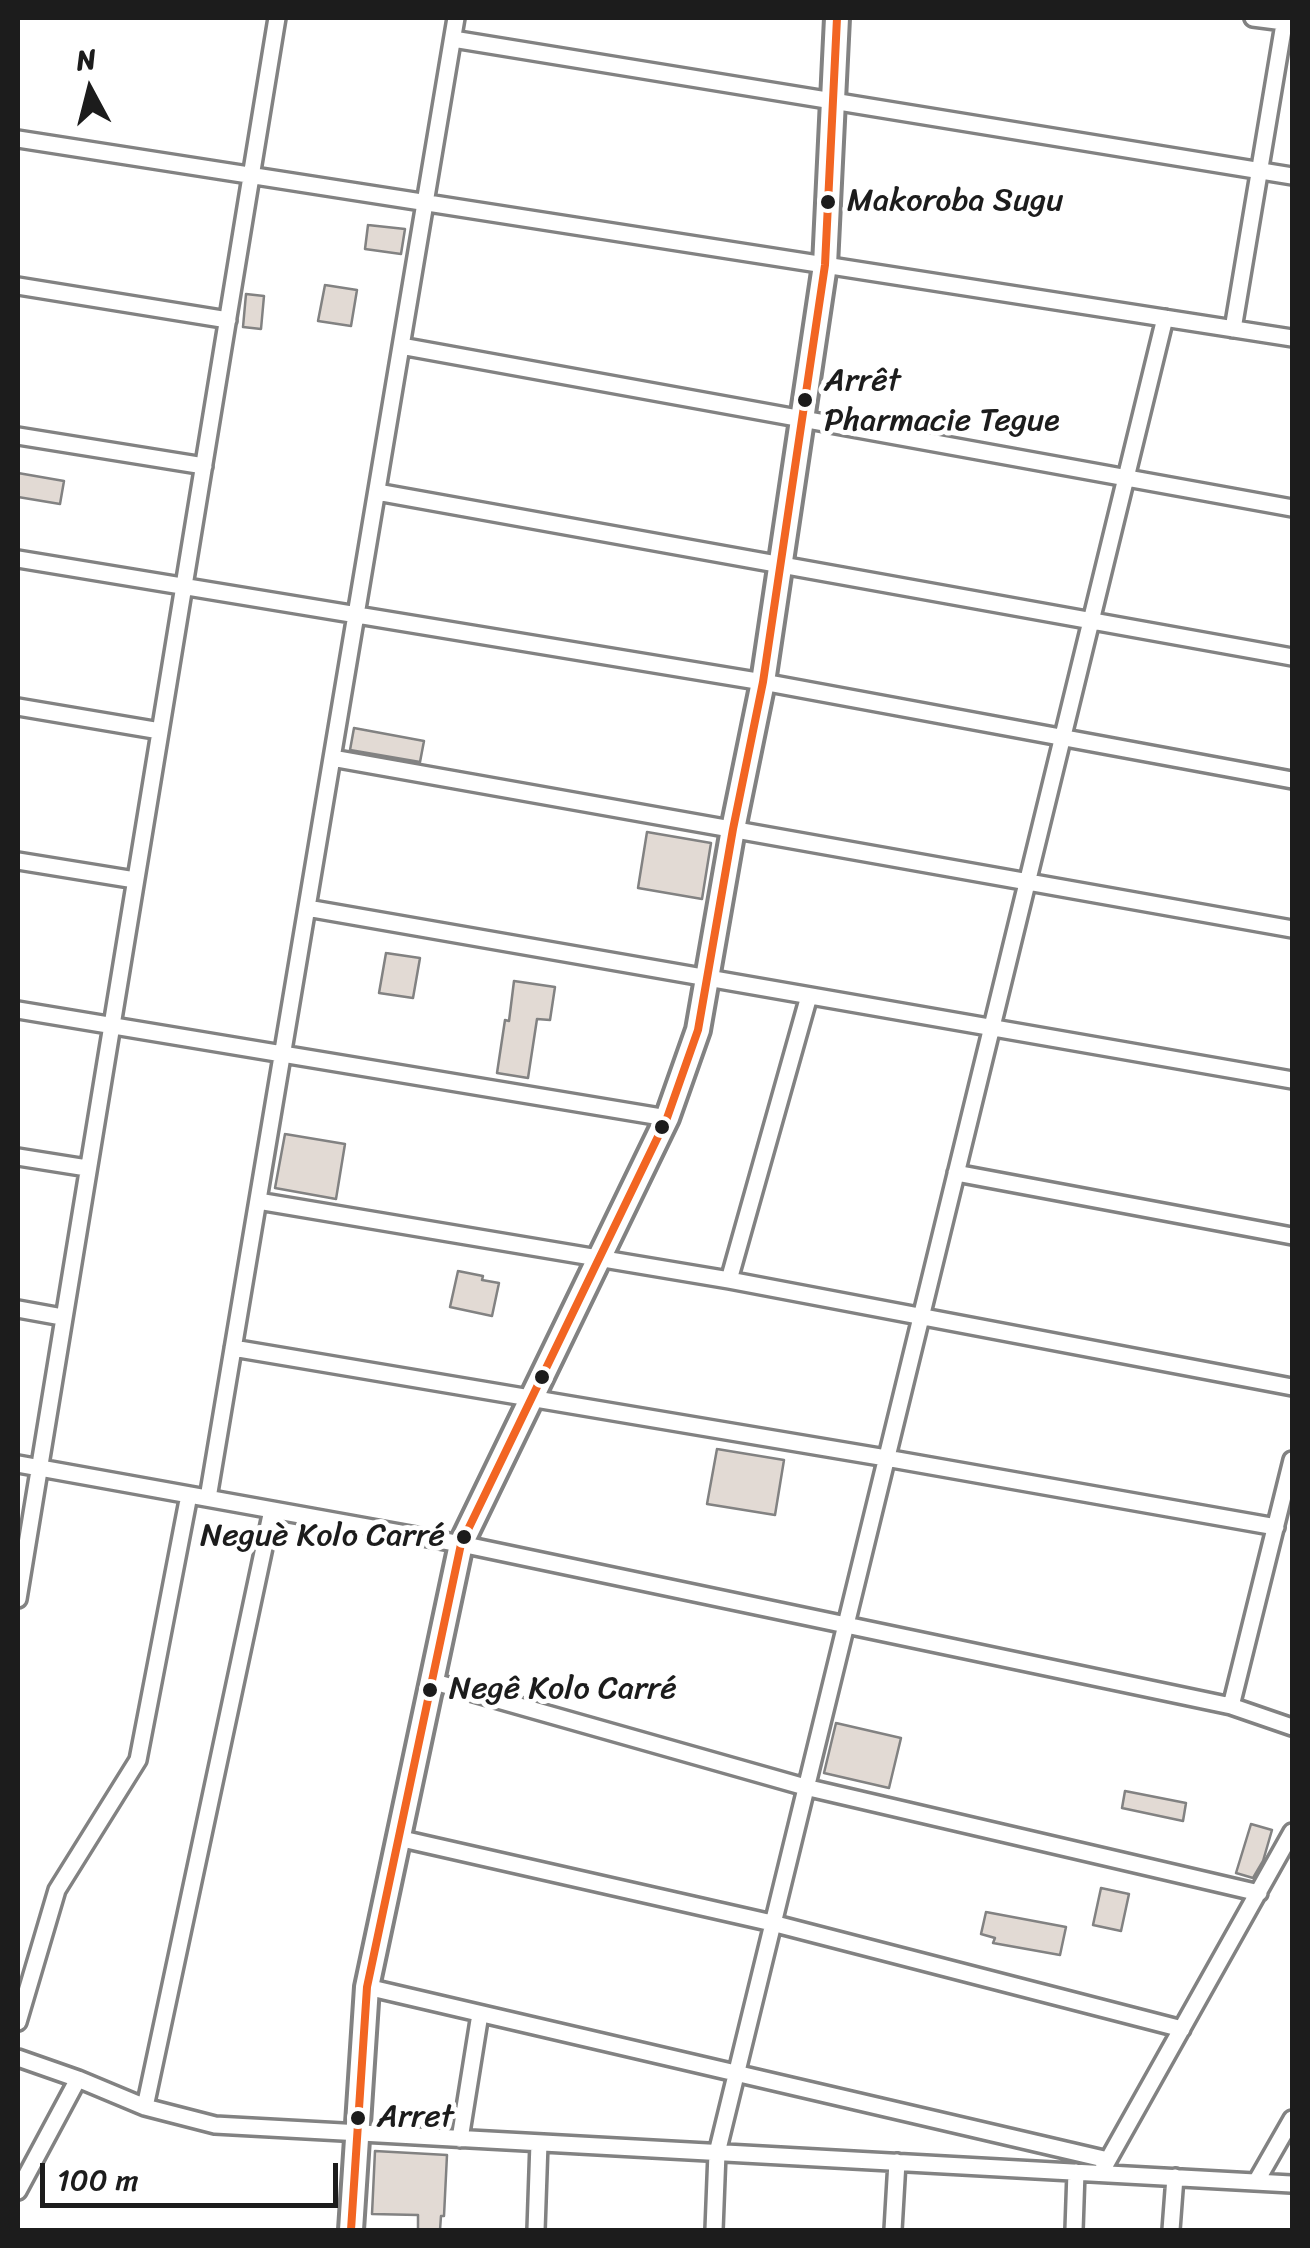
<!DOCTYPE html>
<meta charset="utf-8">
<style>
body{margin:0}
#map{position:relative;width:1310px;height:2248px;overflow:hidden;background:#fff;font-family:Sriracha,sans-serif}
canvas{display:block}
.frame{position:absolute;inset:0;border:20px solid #1c1c1c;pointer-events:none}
.north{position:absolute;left:40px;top:40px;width:100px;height:100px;-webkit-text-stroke:8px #fff;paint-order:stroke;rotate:353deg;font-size:28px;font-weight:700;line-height:40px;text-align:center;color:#1c1c1c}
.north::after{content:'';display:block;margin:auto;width:35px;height:45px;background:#1c1c1c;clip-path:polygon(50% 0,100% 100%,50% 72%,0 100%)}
.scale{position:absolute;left:40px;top:2163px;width:298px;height:45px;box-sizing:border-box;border:5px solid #1c1c1c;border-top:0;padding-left:12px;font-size:30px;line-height:35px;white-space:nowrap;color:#1c1c1c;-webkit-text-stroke:8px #fff;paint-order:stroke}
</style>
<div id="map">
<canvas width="1310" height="2248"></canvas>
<div class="frame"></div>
<div class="north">N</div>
<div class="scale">100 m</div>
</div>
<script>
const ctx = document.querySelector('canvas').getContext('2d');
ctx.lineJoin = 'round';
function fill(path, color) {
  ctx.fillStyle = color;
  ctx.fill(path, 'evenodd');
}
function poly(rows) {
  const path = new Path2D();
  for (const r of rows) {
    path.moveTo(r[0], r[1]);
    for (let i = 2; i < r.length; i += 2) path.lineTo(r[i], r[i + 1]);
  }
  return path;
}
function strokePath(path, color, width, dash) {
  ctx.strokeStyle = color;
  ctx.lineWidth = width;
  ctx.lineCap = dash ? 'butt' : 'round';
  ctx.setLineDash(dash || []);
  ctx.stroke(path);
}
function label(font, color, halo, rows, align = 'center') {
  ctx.font = font + ' Sriracha,sans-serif';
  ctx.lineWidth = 10;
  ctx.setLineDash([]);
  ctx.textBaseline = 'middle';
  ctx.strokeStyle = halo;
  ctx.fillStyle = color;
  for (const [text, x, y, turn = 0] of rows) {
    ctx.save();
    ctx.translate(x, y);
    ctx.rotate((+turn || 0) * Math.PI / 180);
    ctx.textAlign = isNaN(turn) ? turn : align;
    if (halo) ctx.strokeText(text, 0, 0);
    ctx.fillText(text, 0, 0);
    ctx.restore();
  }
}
const building = poly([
 [368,225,405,229,401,254,365,249,368,225],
 [325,285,357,290,351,326,318,321,325,285],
 [246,294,264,296,261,329,243,327,246,294],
 [18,473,64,481,60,504,18,497,18,473],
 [354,728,424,741,420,762,350,750,354,728],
 [647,832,711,843,702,899,638,888,647,832],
 [386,953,420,958,413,998,379,993,386,953],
 [514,981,555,987,550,1020,537,1019,528,1078,497,1073,505,1020,509,1021,514,981],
 [285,1134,345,1144,336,1199,275,1188,285,1134],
 [458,1271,483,1276,482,1280,499,1283,492,1316,450,1307,458,1271],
 [717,1449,784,1460,775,1515,707,1504,717,1449],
 [836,1723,901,1738,889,1788,824,1773,836,1723],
 [1125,1791,1186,1803,1183,1821,1122,1808,1125,1791],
 [1251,1824,1272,1830,1263,1861,1253,1878,1236,1873,1251,1824],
 [1101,1888,1129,1894,1121,1931,1093,1925,1101,1888],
 [986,1912,1066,1927,1060,1955,993,1943,995,1938,981,1934,986,1912],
 [375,2151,447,2155,444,2216,441,2216,440,2230,418,2230,418,2215,372,2214,375,2151]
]);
fill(building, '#e2dad4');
strokePath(building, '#828282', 2.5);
const street = poly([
 [1253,18,1284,22],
 [453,39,1292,176],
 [18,139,1292,338],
 [18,286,228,320],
 [1233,329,1285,18],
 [401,346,1292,508],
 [18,436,204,466],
 [377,492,1292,657],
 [18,559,763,682,1292,780],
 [18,707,160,731],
 [332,758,1292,929],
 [18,861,135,880],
 [307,908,1292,1080],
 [18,1010,667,1118],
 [18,1157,87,1168],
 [956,1173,1292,1236],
 [258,1201,729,1280,1292,1387],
 [729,1280,809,996],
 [18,1309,62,1317],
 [233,1348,886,1458,1276,1527],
 [18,1464,461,1544,1231,1706,1292,1727],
 [208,1498,456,18],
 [18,1599,277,18],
 [431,1681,805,1787,1259,1893],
 [1231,1706,1292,1460],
 [398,1838,772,1923,1182,2029],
 [367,1987,1108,2160],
 [18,2022,57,1890,138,1760,189,1495],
 [18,2058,78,2079,145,2107,215,2125,1291,2184],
 [145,2107,272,1510],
 [460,2139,480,2014],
 [1103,2169,1292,1832],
 [1256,2182,1292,2119],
 [18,2191,78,2079],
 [536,2230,539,2143],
 [714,2230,717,2153,1165,318],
 [893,2230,897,2162],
 [1074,2230,1076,2172],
 [1171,2230,1175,2177]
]);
const secondary = poly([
 [351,2230,367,1987,461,1544,667,1118,698,1030,733,829,763,682,825,265,837,18]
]);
strokePath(street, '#828282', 22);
strokePath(secondary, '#828282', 30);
strokePath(street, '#fff', 15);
strokePath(secondary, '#fff', 22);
strokePath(poly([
 [351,2230,367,1987,461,1544,667,1118,698,1030,733,829,763,682,825,265,837,18]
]), '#f26522', 8);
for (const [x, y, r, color] of [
 [828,202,9,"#1c1c1c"],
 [805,400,9,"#1c1c1c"],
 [662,1127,9,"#1c1c1c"],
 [542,1377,9,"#1c1c1c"],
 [464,1537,9,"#1c1c1c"],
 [430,1690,9,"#1c1c1c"],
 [358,2118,9,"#1c1c1c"]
]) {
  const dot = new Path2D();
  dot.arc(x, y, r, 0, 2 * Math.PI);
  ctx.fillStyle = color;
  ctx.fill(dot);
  strokePath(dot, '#fff', 4);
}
label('32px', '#1c1c1c', '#fff', [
 ["Makoroba Sugu",847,202],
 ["Arrêt",824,382],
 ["Pharmacie Tegue",824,422],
 ["Neguè Kolo Carré",445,1537,"right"],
 ["Negê Kolo Carré",449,1690],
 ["Arret",377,2118]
], 'left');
</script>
